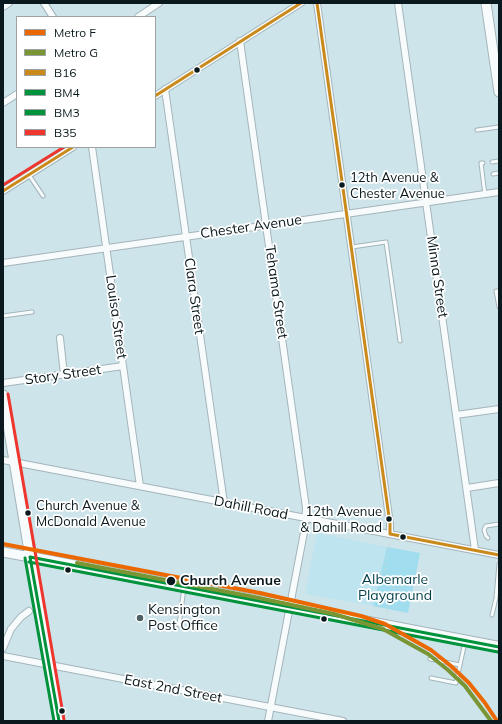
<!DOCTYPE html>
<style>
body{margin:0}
#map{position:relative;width:502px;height:724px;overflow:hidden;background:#cde4ea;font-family:Mulish,sans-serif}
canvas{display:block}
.frame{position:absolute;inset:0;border:4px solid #09191d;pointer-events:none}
.legend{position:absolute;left:16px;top:16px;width:140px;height:132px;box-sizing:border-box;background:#fff;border:1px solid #9da3a5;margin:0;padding:5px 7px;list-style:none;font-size:12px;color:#09191d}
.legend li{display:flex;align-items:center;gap:8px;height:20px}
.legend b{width:20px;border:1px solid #9da3a5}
</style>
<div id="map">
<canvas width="502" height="724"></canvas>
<div class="frame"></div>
<ul class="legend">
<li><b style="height:5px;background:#eb6800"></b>Metro F</li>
<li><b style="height:5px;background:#799534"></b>Metro G</li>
<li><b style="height:5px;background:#ca8a1b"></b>B16</li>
<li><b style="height:5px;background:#00933c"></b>BM4</li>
<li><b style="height:5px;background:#00933c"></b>BM3</li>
<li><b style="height:5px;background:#ee352e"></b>B35</li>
</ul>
</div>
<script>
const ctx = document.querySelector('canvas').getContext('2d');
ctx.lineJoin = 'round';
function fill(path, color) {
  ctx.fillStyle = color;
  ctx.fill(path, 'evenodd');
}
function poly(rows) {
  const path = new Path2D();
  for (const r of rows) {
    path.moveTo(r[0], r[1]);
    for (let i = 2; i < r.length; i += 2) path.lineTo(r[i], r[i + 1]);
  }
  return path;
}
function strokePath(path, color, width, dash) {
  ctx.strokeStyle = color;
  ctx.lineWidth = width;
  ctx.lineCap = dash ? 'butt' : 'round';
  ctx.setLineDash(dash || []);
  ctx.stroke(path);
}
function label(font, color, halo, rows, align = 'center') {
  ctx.font = font + ' Mulish,sans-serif';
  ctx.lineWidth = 3.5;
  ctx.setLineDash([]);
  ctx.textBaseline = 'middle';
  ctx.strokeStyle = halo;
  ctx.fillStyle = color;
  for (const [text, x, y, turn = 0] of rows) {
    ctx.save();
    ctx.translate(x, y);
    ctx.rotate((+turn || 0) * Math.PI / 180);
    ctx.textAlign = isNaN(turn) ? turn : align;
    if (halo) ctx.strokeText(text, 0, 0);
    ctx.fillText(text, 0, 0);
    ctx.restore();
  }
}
fill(poly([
 [317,533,387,547,373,606,305,594]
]), '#bde4ef');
fill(poly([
 [387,547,420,553,408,613,373,606]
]), '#a0ddee');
const lane = poly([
 [477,130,499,127],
 [492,162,499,161],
 [483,163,481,163,485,195],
 [493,174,499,173],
 [29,175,43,196],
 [352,247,386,242,400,341],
 [499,291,496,291,499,307],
 [3,316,32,312],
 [488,538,486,536,484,530,486,526,499,524],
 [492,615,496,598,499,564],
 [179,625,184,588],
 [430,659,460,665],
 [431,678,456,683,465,642]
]);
const street = poly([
 [44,3,53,17],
 [317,3,390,524,390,534],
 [398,3,475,550],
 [3,7,9,3],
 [138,17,159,3],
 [240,41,306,508,305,527,268,721],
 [165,89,224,503],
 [155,96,301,3],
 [3,103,17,94],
 [92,147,140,486],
 [3,191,73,147],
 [3,263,499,192],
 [60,338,64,375],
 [3,383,123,366],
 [456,415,499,409],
 [3,460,499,555],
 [467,488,499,483],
 [3,648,11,629,21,617,29,611],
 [3,656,343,721]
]);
const secondary = poly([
 [486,3,499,92],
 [3,395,30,557,3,552]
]);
const primary = poly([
 [59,721,30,557,499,647]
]);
strokePath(lane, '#a3b5ba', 5);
strokePath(street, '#a3b5ba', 8);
strokePath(secondary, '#a3b5ba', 11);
strokePath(primary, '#a3b5ba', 12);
strokePath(poly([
 [84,147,85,149],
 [393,588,401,589,403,584,411,586,409,594,401,592,401,589],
 [387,612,393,586,388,583,388,579,383,578,390,543]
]), '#ccd4d6', 1, [2, 3]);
strokePath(lane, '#f8fbfc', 3);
strokePath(street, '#f8fbfc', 6);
strokePath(secondary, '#f8fbfc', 9);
strokePath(primary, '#f8fbfc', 10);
strokePath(poly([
 [317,3,390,524,390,534],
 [155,96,301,3],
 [3,191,73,147],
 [390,534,499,555]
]), '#ca8a1b', 3);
strokePath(poly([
 [30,557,499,647],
 [30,557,59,721]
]), '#00933c', 3);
strokePath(poly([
 [25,558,54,721],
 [29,562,498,652]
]), '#00933c', 3);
strokePath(poly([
 [3,185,64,147],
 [8,394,64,720]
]), '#ee352e', 3);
strokePath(poly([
 [3,544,260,593,361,616,385,624,431,650,451,666,469,683,485,703,497,721]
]), '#eb6800', 4);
strokePath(poly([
 [77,563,259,598,334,614,383,629,428,654,448,670,465,686,491,721]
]), '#799534', 4);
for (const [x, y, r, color] of [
 [197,70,3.5,"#09191d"],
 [342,185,3.5,"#09191d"],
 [28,513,3.5,"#09191d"],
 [389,519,3.5,"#09191d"],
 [403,537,3.5,"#09191d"],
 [68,570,3.5,"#09191d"],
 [171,581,5,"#09191d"],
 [140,618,4,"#4e6065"],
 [324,619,3.5,"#09191d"],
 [62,711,3.5,"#09191d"]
]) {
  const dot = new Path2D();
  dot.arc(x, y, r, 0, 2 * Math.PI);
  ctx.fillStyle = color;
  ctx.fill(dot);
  strokePath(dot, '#fff', 1.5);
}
label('13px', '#09191d', '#fff', [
 ["12th Avenue &",350,178],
 ["Chester Avenue",350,194],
 ["Church Avenue &",36,506],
 ["McDonald Avenue",36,522],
 ["12th Avenue",382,512,"right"],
 ["& Dahill Road",382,528,"right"]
], 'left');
label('14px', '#09191d', '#fff', [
 ["Chester Avenue",251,227,-8],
 ["Minna Street",437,277,82],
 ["Tehama Street",276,292,82],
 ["Clara Street",194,296,82],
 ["Louisa Street",116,317,82],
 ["Story Street",63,375,-8],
 ["Dahill Road",251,508,11],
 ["East 2nd Street",173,689,11]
]);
label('14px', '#003d4a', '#fff', [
 ["Albemarle",395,580],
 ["Playground",395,596]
]);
label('bold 14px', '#09191d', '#fff', [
 ["Church Avenue",180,581]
], 'left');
label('14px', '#09191d', '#fff', [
 ["Kensington",148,610],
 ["Post Office",148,626]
], 'left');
</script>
